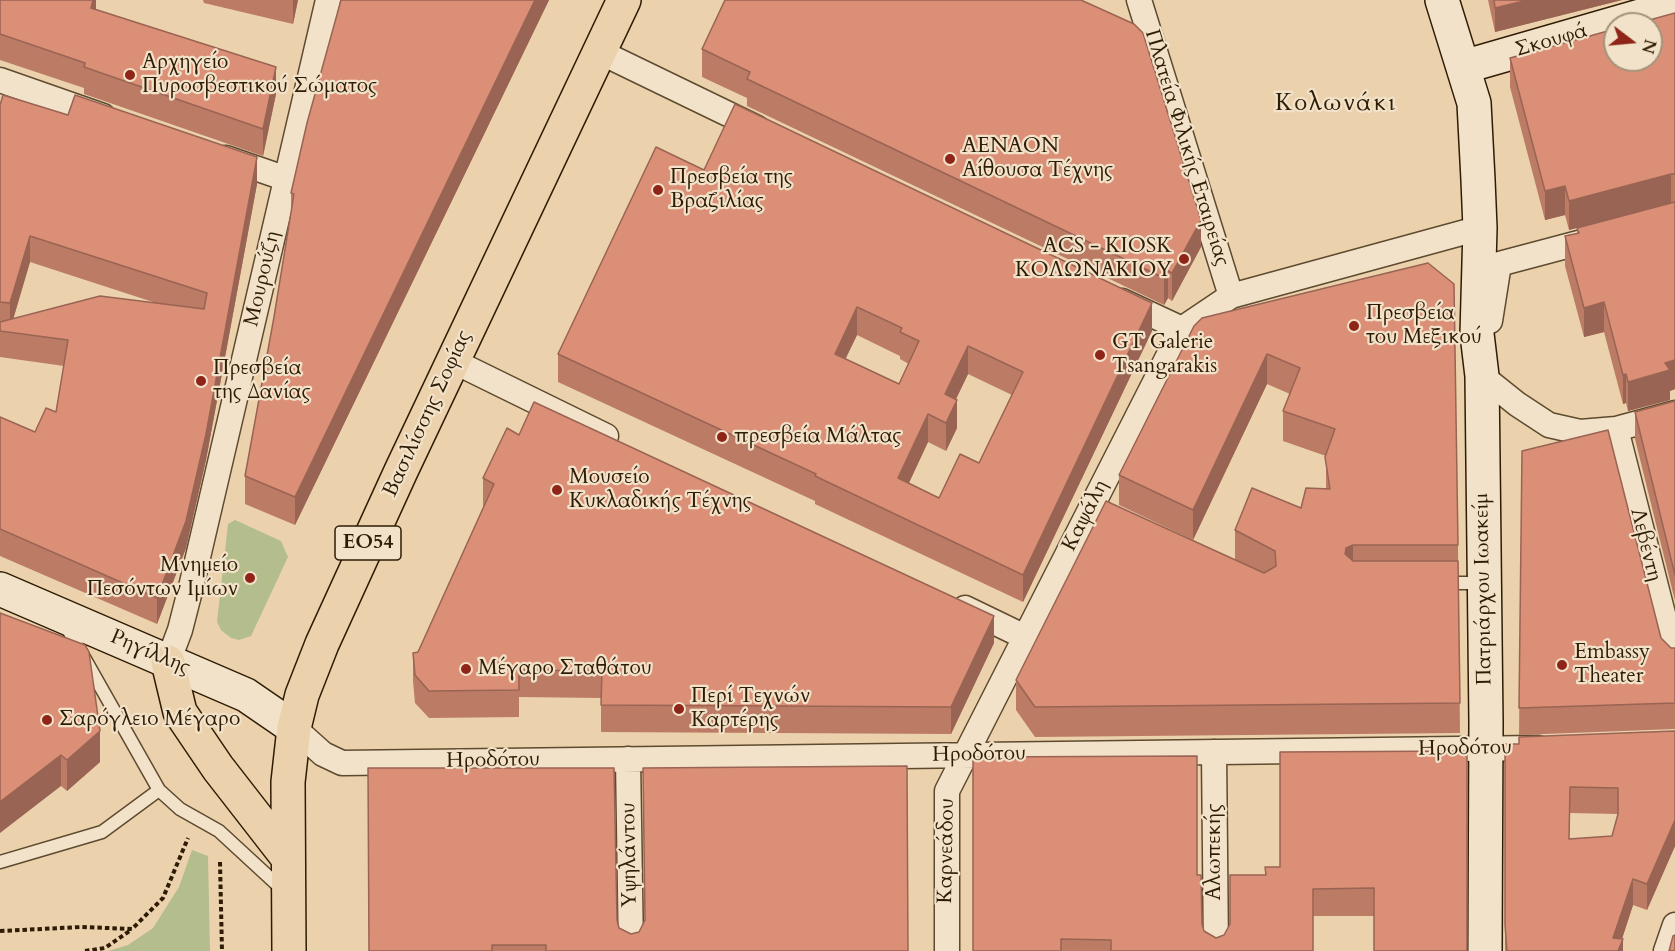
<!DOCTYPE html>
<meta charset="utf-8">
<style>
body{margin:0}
#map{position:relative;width:1675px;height:951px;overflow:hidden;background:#ebd2ad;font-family:Cardo,serif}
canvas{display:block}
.north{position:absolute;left:1603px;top:12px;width:60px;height:60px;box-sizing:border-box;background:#f2e2ca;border:2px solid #a4937b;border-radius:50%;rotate:106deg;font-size:16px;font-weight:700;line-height:24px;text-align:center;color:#2f1c04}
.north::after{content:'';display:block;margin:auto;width:21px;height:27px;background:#8f2418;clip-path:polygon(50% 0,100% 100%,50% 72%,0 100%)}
</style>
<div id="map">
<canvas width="1675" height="951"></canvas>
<div class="north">N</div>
</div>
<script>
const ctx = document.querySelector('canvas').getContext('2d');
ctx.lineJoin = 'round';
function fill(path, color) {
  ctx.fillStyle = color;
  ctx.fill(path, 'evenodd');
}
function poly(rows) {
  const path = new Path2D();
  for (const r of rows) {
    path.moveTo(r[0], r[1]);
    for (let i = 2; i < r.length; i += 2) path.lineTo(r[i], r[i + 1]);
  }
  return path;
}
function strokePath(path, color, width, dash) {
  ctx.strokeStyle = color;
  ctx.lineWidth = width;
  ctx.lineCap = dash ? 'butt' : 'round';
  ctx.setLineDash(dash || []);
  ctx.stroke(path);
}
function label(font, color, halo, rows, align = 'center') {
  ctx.font = font + ' Cardo,serif';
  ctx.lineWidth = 4.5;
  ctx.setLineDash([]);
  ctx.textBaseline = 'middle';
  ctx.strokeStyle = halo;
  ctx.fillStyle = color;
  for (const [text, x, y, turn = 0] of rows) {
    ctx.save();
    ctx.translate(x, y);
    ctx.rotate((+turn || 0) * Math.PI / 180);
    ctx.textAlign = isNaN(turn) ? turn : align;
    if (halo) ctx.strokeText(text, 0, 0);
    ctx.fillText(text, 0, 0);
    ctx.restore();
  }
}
fill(poly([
 [235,520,281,541,288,557,251,636,239,640,231,638,221,630,217,622,228,524],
 [192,850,208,856,210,951,108,951,128,945,153,928,179,887]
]), '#b4bd8c');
const lane = poly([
 [1444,583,1484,583],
 [65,624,159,790,180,809,219,831,283,890],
 [0,862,102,832,159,790]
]);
const street = poly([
 [1139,0,1231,296],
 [600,52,757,128],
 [0,80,103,116],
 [226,158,287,179],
 [1122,301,1182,329],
 [1490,321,1499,264,1597,238],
 [453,361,606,436],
 [1484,365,1482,376,1517,404,1549,425,1580,432,1616,429,1675,413],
 [1616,429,1675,661],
 [965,608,1025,637],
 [168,662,180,630,191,587,328,0],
 [294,728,323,754,342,763,1538,748],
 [1214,752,1216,951],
 [628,759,631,951],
 [947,951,947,791,1182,329,1231,296,1480,228],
 [1666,951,1675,925]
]);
const secondary = poly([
 [1442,0,1474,103,1478,180,1480,228,1477,334,1482,376,1486,723,1485,951],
 [1463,67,1675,6],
 [0,589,246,695,294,728]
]);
const primary = poly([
 [168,662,180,712,218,768,288,858],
 [289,951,288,782,294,728,302,695,322,644,401,471,624,0]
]);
strokePath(lane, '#5e4a2e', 15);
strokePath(street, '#5e4a2e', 27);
strokePath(secondary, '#2f1c04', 36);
strokePath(primary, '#2f1c04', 36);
strokePath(poly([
 [220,862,222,951],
 [0,931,82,927,132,929,163,898,188,838],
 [85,951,105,948,131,930]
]), '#2f1c04', 4, [4.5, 3]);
strokePath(lane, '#f2e2ca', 12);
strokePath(street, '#f2e2ca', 24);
strokePath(secondary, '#f2e2ca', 33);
strokePath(primary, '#ebd2ad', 33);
fill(poly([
 [0,0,96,0,96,10,276,94,263,156,84,94,84,88,0,60],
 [203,0,298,0,293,24,204,3],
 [341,0,549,0,295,525,245,504,245,476,274,317,291,213,291,193],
 [1488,0,1622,0,1495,32],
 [1675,13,1675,389,1670,391,1670,400,1628,411,1626,403,1623,404,1604,332,1584,337,1565,266,1565,236,1577,233,1577,228,1672,203,1569,230,1565,215,1545,220,1510,87,1510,58],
 [702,49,1201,247,1172,301,1168,298,1164,305,747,106,747,98,702,77],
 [0,105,257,184,206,460,186,548,157,624,0,556,0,417,35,432,56,412,64,366,0,357],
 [30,262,156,303,13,319],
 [704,170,1152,331,1023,602,815,504,815,501,558,382,558,354],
 [857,335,900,356,900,359,909,364,899,384,845,359],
 [968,374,1012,395,979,463,939,498,909,483,928,442,946,451,957,428,956,399],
 [1428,263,1458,545,1460,733,1035,737,1016,710,1016,680,1235,560,1235,530,1301,508,1326,489,1326,456,1283,441,1283,411,1290,394,1267,384,1193,540,1119,505,1119,475,1194,326],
 [1675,401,1675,601,1635,439,1635,412],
 [519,435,994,643,951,734,601,732,601,698,519,697,519,717,429,718,415,703,413,681,413,653,418,652,484,506,483,506,483,478],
 [1522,451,1661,638,1671,648,1675,648,1675,729,1519,735],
 [0,613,100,762,67,791,61,786],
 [1675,731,1675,846,1647,910,1633,905,1622,939,1623,951,1505,951,1505,744,1519,744],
 [1570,813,1618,814,1612,836,1569,839],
 [1467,751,1374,916,1313,916,1313,951,973,951,1197,875,1202,924,1204,931,1216,938,1224,935,1265,875],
 [643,768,908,951,369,951,617,920,619,928,631,934,639,932,645,921]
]), '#bc7b65');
fill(poly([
 [93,0,96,0,96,17,91,8],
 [293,0,298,0,293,24],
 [535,0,549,0,295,525,295,497],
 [1528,0,1622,0,1495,32,1495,8],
 [276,67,276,94,263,156,263,129],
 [257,157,257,184,206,460,186,548,157,624,157,598],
 [1671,174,1671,203,1569,230,1569,201],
 [1565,186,1565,215,1545,220,1545,191],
 [1201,220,1201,247,1172,301,1172,273],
 [30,236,30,262,10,330,10,303],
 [1168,271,1168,298,1164,305,1164,278],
 [1604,302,1604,332,1584,337,1584,308],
 [1152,303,1152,331,1023,602,1023,575],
 [857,307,857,335,835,381,835,354],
 [968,346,968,374,945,422,945,394],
 [1267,354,1267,384,1193,540,1193,510],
 [1675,360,1675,389,1670,391,1670,400,1628,411,1628,382,1665,363],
 [1626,374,1626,403,1623,404,1623,375],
 [957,400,957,428,946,451,946,423],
 [928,414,928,442,898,506,898,478],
 [1353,545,1353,575,1345,554,1346,548],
 [994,616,994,643,951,734,951,707],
 [100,731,100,762,67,791,67,760],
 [61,755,61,786,0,833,0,802],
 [1675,820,1675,846,1647,910,1647,884],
 [1633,879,1633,905,1618,951,1613,938],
 [1623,939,1623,951,1618,951]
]), '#996453');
const building = poly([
 [0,0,93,0,91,8,276,67,263,129,84,67,85,63,0,34,0,0],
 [341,0,535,0,295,497,245,476,274,317,294,194,291,193,307,123,341,0],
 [725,0,1081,0,1134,24,1143,33,1201,220,1172,273,1168,271,1164,278,747,79,750,72,702,49,725,0],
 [1494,0,1528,0,1495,8,1494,0],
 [1675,13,1675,174,1671,174,1569,201,1565,186,1545,191,1510,58,1615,29,1615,60,1651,60,1651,24,1635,24,1675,13],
 [3,95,68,115,75,95,257,157,206,434,186,521,157,598,0,529,0,417,35,432,46,408,56,412,68,340,0,331,0,322,100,296,204,309,207,293,30,236,10,303,0,302,0,105,3,95],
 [735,104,1152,303,1023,575,815,476,816,474,558,354,656,147,704,170,735,104],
 [857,307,902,328,900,332,919,341,899,384,835,354,857,307],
 [968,346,1023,372,979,463,960,454,939,498,898,478,928,414,946,423,957,400,945,394,968,346],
 [1675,202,1675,360,1665,363,1670,370,1628,382,1626,374,1623,375,1604,302,1584,308,1565,236,1579,233,1577,228,1675,202],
 [1428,263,1454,284,1458,545,1353,545,1346,548,1345,554,1353,561,1458,561,1460,703,1035,707,1016,680,1106,501,1264,573,1276,566,1275,551,1235,530,1252,488,1301,508,1306,488,1330,489,1325,457,1335,429,1283,411,1300,368,1267,354,1193,510,1119,475,1194,326,1202,318,1428,263],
 [1675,401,1675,575,1635,412,1675,401],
 [534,402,994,616,951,707,601,705,602,671,519,670,519,690,429,691,415,675,413,653,418,652,494,484,483,478,507,428,519,435,534,402],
 [1608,430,1661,638,1671,648,1675,648,1675,703,1519,708,1522,451,1608,430],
 [0,613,85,645,89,652,100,731,67,760,61,755,0,802,0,613],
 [1675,731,1675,820,1647,884,1633,879,1613,938,1623,939,1618,951,1507,951,1505,925,1505,744,1519,744,1519,737,1675,731],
 [1570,787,1618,788,1618,814,1612,836,1569,839,1570,787],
 [1467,751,1467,951,1374,951,1374,888,1313,889,1313,951,1111,951,1111,940,1061,939,1061,951,973,951,973,757,1197,756,1197,875,1201,875,1202,924,1204,931,1216,938,1224,935,1230,924,1230,875,1266,875,1265,867,1280,867,1280,752,1467,751],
 [907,766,908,951,546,951,546,945,492,945,492,951,369,951,368,768,614,768,617,920,619,928,631,934,639,932,645,920,643,768,907,766],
 [1675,935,1675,951,1669,951,1673,936,1675,935]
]);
fill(building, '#db8f76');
strokePath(building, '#996453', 1.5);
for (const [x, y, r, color] of [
 [130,75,6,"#8f2418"],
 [950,159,6,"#8f2418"],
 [658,190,6,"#8f2418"],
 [1184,259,6,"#8f2418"],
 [1354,326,6,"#8f2418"],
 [1100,355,6,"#8f2418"],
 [201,381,6,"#8f2418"],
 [722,437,6,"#8f2418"],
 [557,490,6,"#8f2418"],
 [250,578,6,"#8f2418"],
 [1562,665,6,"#8f2418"],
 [466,669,6,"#8f2418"],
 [679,709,6,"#8f2418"],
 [47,720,6,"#8f2418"]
]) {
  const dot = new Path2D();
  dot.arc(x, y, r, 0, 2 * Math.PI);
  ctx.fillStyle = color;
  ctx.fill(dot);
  strokePath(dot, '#f2e2ca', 2);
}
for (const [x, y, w] of [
 [368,543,66]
]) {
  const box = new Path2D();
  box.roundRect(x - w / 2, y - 17, w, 34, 4.5);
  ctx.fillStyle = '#f2e2ca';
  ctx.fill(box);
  strokePath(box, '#2f1c04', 1.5);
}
label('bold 20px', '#2f1c04', null, [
 ["ΕΟ54",368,543]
]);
label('21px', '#2f1c04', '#f2e2ca', [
 ["Σκουφά",1552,41,-16],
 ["Πλατεία Φιλικής Εταιρείας",1186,148,73],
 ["Μουρούζη",263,279,-77],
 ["Βασιλίσσης Σοφίας",428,414,-65],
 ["Καψάλη",1086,516,-63],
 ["Λεβέντη",1645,545,76],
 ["Πατριάρχου Ιωακείμ",1484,589,-91],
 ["Ρηγίλλης",150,653,23],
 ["Ηροδότου",1465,749,-1],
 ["Ηροδότου",979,755,-1],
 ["Ηροδότου",493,761,-1],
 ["Καρνεάδου",947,851,-89],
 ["Αλωπεκής",1215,852,-90],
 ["Υψηλάντου",630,855,-91]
]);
label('21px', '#2f1c04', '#f2e2ca', [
 ["Αρχηγείο",142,63],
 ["Πυροσβεστικού Σώματος",142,87],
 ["ΑΕΝΑΟΝ",962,147],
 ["Αίθουσα Τέχνης",962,171],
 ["Πρεσβεία της",670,178],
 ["Βραζιλίας",670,202],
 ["ACS - KIOSK",1172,247,"right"],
 ["ΚΟΛΩΝΑΚΙΟΥ",1172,271,"right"],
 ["Πρεσβεία",1366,314],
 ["του Μεξικού",1366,338],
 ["GT Galerie",1112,343],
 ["Tsangarakis",1112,367],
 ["Πρεσβεία",213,369],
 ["της Δανίας",213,393],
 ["πρεσβεία Μάλτας",734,437],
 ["Μουσείο",569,478],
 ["Κυκλαδικής Τέχνης",569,502],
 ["Μνημείο",238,566,"right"],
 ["Πεσόντων Ιμίων",238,590,"right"],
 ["Embassy",1574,653],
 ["Theater",1574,677],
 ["Μέγαρο Σταθάτου",478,669],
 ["Περί Τεχνών",691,697],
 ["Καρτέρης",691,721],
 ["Σαρόγλειο Μέγαρο",59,720]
], 'left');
ctx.letterSpacing = '1.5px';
label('24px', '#2f1c04', '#f2e2ca', [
 ["Κολωνάκι",1336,104]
]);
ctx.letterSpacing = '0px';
</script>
